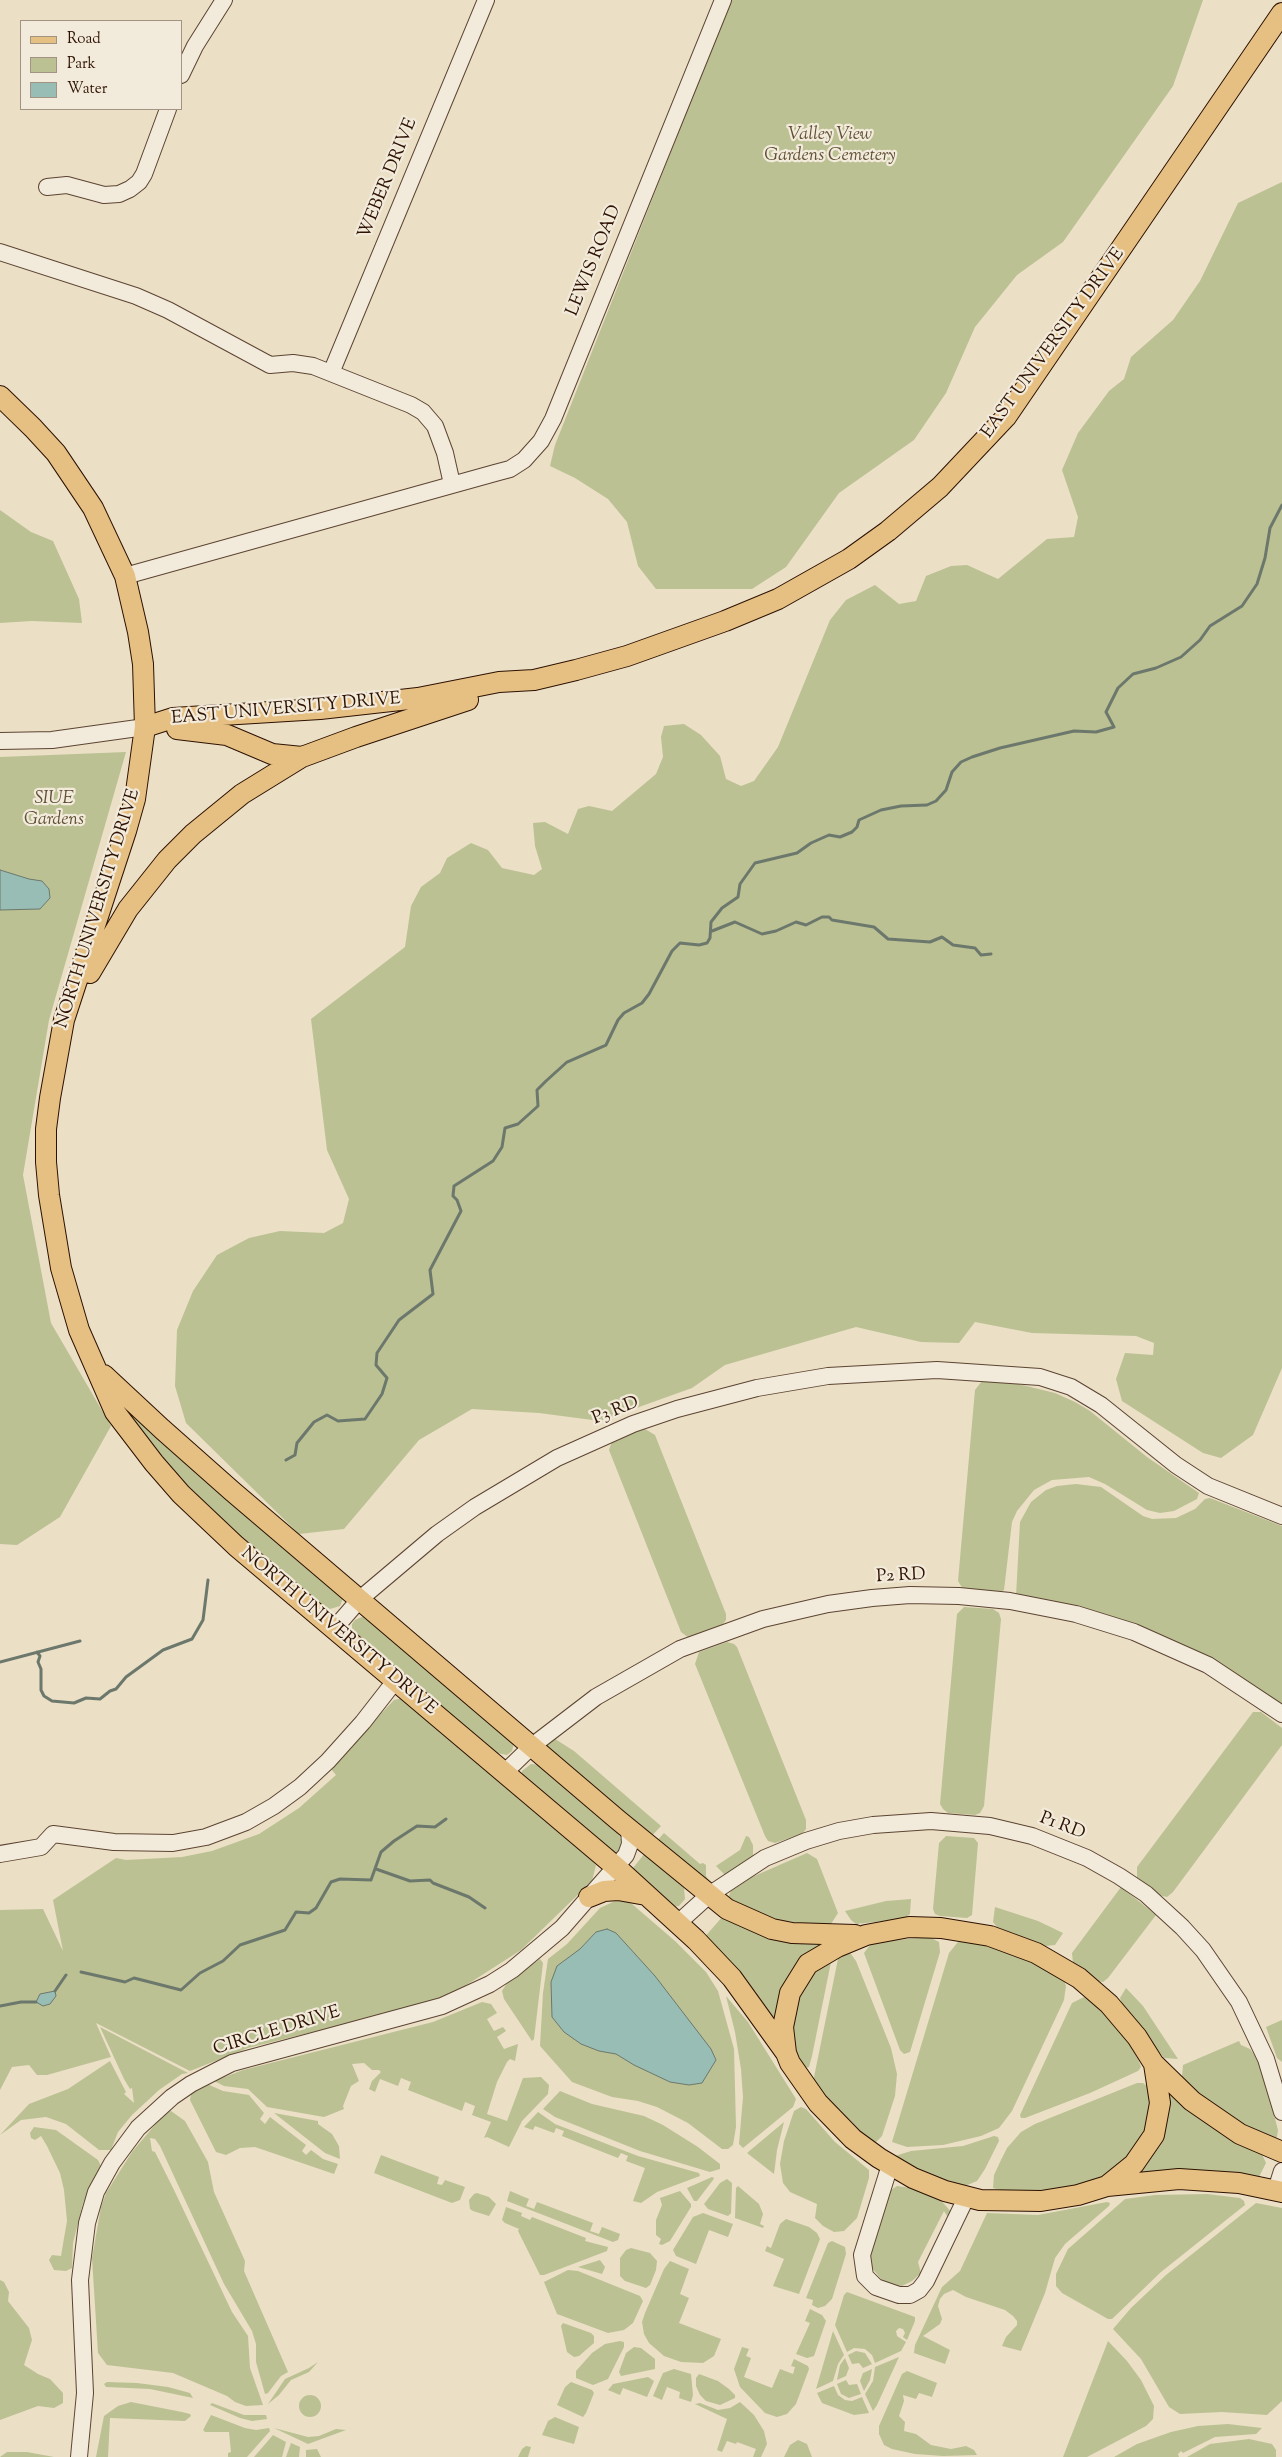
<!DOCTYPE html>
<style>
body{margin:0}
#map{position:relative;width:1282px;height:2457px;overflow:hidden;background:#ebdfc6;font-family:"Sorts Mill Goudy",serif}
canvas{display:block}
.legend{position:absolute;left:20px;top:20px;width:162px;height:90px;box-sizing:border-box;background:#f2eada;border:1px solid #a39383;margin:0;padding:6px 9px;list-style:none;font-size:15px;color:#2d1101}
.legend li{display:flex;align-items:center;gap:10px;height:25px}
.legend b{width:25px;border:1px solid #a39383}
</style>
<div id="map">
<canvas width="1282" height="2457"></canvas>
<ul class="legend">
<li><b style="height:6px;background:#e6c083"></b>Road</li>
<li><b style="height:14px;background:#bbc193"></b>Park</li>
<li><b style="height:14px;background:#98bdb5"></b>Water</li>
</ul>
</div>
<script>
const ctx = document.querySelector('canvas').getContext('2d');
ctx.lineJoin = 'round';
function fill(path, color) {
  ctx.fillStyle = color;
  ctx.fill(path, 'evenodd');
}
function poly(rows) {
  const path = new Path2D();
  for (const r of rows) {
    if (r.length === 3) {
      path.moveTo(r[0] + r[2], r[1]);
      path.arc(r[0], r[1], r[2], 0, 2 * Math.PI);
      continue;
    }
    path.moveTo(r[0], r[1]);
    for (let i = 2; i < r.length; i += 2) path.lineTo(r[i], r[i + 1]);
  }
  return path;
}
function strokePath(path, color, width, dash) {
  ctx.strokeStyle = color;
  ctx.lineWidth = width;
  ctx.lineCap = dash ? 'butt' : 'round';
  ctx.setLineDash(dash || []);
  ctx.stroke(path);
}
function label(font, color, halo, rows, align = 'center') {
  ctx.font = font + ' "Sorts Mill Goudy",serif';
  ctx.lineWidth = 4.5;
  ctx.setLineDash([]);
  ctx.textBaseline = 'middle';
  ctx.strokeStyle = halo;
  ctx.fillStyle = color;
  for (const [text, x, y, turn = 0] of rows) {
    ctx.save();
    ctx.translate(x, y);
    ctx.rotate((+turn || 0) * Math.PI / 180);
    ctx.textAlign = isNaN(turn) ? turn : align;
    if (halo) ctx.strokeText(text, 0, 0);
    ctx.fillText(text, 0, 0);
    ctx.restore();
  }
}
fill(poly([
 [731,0,1203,0,1173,86,1063,242,1017,275,975,327,946,393,914,440,839,493,786,567,752,589,656,589,638,566,627,522,608,499,575,478,550,466,555,445],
 [1282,182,1282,1368,1253,1435,1221,1458,1203,1453,1122,1401,1116,1379,1125,1353,1153,1355,1154,1343,1136,1336,1032,1333,975,1322,959,1343,921,1342,856,1327,725,1365,692,1388,600,1421,539,1413,472,1409,419,1440,344,1529,299,1534,186,1423,175,1386,177,1330,193,1291,217,1255,249,1238,280,1231,324,1233,343,1223,349,1199,327,1150,311,1019,405,947,411,906,421,887,440,873,447,858,471,843,488,850,502,868,534,875,542,869,535,846,533,823,545,822,568,834,578,809,589,806,612,811,656,774,663,757,661,737,664,726,684,724,701,735,720,756,726,779,741,786,754,781,778,747,830,620,846,600,875,585,899,604,916,601,926,576,951,566,967,565,998,579,1047,539,1074,537,1078,517,1062,470,1078,433,1109,391,1124,379,1131,357,1173,320,1200,281,1238,203],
 [0,510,31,532,53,541,79,599,82,623,32,621,0,623],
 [126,752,49,1020,23,1175,51,1323,111,1426,60,1517,17,1545,0,1544,0,757],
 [982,1381,1014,1383,1055,1393,1075,1402,1090,1411,1147,1457,1199,1493,1197,1499,1174,1511,1160,1513,1147,1510,1105,1484,1089,1477,1052,1480,1034,1490,1017,1511,1012,1522,1004,1590,1001,1592,963,1589,958,1581,975,1390],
 [126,1408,343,1598,340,1606,330,1609,306,1595,188,1492,124,1410],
 [645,1429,655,1435,726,1614,726,1620,721,1627,689,1638,681,1632,609,1450,612,1441],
 [1076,1484,1101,1487,1143,1516,1152,1519,1176,1518,1195,1509,1205,1499,1210,1498,1282,1526,1282,1707,1213,1663,1016,1596,1020,1522,1031,1502,1046,1490,1057,1486],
 [964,1607,993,1609,999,1613,1001,1619,984,1806,980,1813,975,1815,948,1813,943,1809,940,1804,957,1614],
 [364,1616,514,1743,512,1751,507,1755,497,1753,352,1635,352,1624,355,1620],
 [727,1642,734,1644,737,1647,806,1820,806,1829,802,1834,775,1843,768,1841,765,1836,695,1664,699,1652],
 [403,1698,579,1846,596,1865,592,1881,521,1950,454,1993,425,2004,248,2048,190,2071,96,2023,111,2057,47,2075,37,2075,29,2065,12,2067,0,2090,0,1910,43,1909,63,1951,53,1900,116,1858,126,1860,182,1857,212,1851,259,1834,299,1808,336,1775,331,1769,340,1757,394,1700],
 [1253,1712,1261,1712,1282,1728,1282,1745,1173,1892,1167,1897,1158,1895,1137,1878,1137,1867],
 [552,1737,574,1751,661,1826,648,1840,546,1747],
 [531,1764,542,1765,618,1832,622,1842,618,1859,522,1775,522,1771],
 [664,1833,700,1864,703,1863,706,1865,706,1876,711,1883,704,1883,655,1843],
 [746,1836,749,1837,753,1845,753,1856,725,1875,716,1866,740,1850],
 [946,1836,974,1838,978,1843,972,1915,967,1918,940,1916,935,1914,933,1909,939,1843],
 [645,1853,684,1888,685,1899,679,1906,673,1907,629,1873],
 [807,1853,817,1859,838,1913,831,1924,827,1925,782,1921,736,1904,728,1898,731,1891,752,1877],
 [1121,1887,1156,1915,1108,1978,1103,1982,1098,1981,1073,1963,1072,1953],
 [911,1899,910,1914,904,1919,856,1924,851,1920,845,1911,886,1901],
 [617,1900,625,1900,632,1904,675,1941,706,1972,718,1991,734,2049,736,2127,733,2145,728,2149,722,2149,688,2123,657,2107,638,2101,612,2097,572,2082,540,2046,543,1993,548,1959,567,1944,600,1908],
 [995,1907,1038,1921,1063,1933,1055,1945,1045,1946,997,1927,993,1922],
 [723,1916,825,1943,778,2025,703,1939],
 [929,1937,939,1942,940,1952,910,2052,904,2054,900,2050,864,1953,870,1945,886,1941],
 [965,1941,996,1947,1032,1961,1064,1980,1066,1986,1064,2000,1012,2111,999,2128,981,2136,943,2145,907,2147,892,2142,949,1953,958,1942],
 [846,1953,851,1954,856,1961,891,2048,897,2074,895,2096,882,2136,876,2142,869,2142,856,2131,813,2082,838,1959,842,1954],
 [540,1959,543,1963,534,2039,532,2041,504,1999,502,1991,509,1980],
 [831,1962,812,2056,809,2067,806,2068,798,2057,792,2038,793,2005,813,1970],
 [1126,1988,1143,2006,1178,2059,1164,2058,1122,2004,1120,1998],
 [726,1996,748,2022,796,2099,793,2107,743,2148,739,2144,743,2097,741,2069,735,2032],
 [1084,1997,1090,2000,1110,2019,1128,2042,1139,2061,1141,2067,1138,2071,1090,2093,1025,2118,1021,2118,1020,2115,1072,2003],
 [482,2002,491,2004,497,2013,487,2019,494,2031,503,2027,506,2031,497,2037,504,2049,518,2044,515,2061,510,2059,507,2062,497,2082,487,2114,507,2121,523,2078,541,2077,549,2085,548,2094,522,2121,509,2147,487,2137,484,2138,491,2122,472,2115,475,2106,465,2102,462,2111,408,2090,411,2082,401,2078,398,2086,380,2079,375,2092,369,2089,372,2081,381,2072,379,2070,372,2070,364,2063,352,2064,359,2081,351,2086,343,2106,344,2109,324,2117,267,2107,248,2089,224,2086,214,2081,243,2070,433,2022],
 [1282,2020,1282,2062,1277,2058,1266,2027],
 [100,2027,188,2073,182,2074,159,2090,132,2115,118,2132,111,2150,99,2150,66,2124,46,2117,21,2120,0,2135,29,2104,68,2089,110,2061,126,2092,124,2094,134,2103,132,2088,130,2089,124,2079],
 [1239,2041,1241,2045,1250,2049,1260,2062,1278,2130,1277,2137,1274,2140,1254,2133,1187,2086,1182,2077,1183,2065],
 [1137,2083,1143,2083,1152,2090,1144,2143,1109,2175,1071,2187,1046,2191,1008,2192,993,2188,994,2175,1001,2160,1007,2148,1021,2132,1035,2124],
 [207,2084,223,2091,249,2095,264,2113,260,2119,265,2124,270,2117,306,2145,302,2151,306,2155,311,2150,323,2159,338,2164,334,2174,255,2147,240,2148,226,2155,216,2152,190,2100,191,2094],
 [1164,2088,1261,2152,1266,2163,1259,2177,1251,2179,1145,2175,1135,2172],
 [560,2091,592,2104,644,2116,663,2125,698,2147,720,2164,720,2169,710,2172,640,2151,555,2117,543,2109],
 [801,2107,806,2109,835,2142,869,2170,869,2178,857,2218,844,2231,834,2232,823,2226,815,2218,817,2204,790,2192,783,2183,780,2164,784,2141,794,2111],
 [171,2111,185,2121,208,2162,214,2192,245,2261,244,2271,288,2372,281,2376,268,2393,265,2394,256,2362,256,2344,252,2331,224,2284,160,2146,155,2139,150,2138,152,2151,155,2152,174,2190,232,2312,248,2336,250,2368,263,2405,246,2406,235,2402,227,2396,173,2373,107,2365,98,2353,92,2258,101,2207,106,2193,132,2152,165,2113],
 [538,2112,555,2124,638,2156,699,2173,700,2176,657,2192,641,2203,633,2201,645,2168,626,2161,628,2156,621,2153,618,2158,562,2136,564,2131,556,2128,554,2133,535,2126,533,2130,524,2127],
 [274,2113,318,2121,318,2124,332,2134,339,2146,340,2159,325,2153],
 [784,2122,777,2150,774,2174,747,2153],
 [34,2127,56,2130,98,2160,101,2166,83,2203,73,2243,72,2268,66,2271,54,2270,49,2260,52,2255,61,2256,63,2244,67,2221,64,2190,60,2173,47,2146,41,2136,35,2140,31,2138,30,2133],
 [994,2136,998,2137,999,2141,985,2169,977,2181,965,2186,924,2173,895,2156,911,2151,963,2146],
 [381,2155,439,2177,437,2184,442,2185,445,2180,465,2187,460,2200,452,2203,374,2173],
 [712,2177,714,2178,713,2180,697,2201,694,2201,687,2188],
 [727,2179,732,2183,731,2213,728,2216,708,2209,704,2204,720,2183],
 [738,2186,759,2204,763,2214,760,2224,764,2226,763,2228,735,2218,736,2188],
 [897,2186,912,2188,938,2197,952,2213,949,2219,944,2211,918,2262,921,2273,912,2281,902,2286,892,2285,881,2279,872,2268,869,2259,888,2192],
 [510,2191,529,2199,526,2206,534,2209,537,2202,593,2223,590,2231,599,2234,602,2227,620,2234,618,2240,613,2242,507,2201],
 [680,2191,691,2204,691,2207,670,2241,662,2245,659,2244,661,2239,656,2235,656,2220,662,2205,660,2198],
 [477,2193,489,2197,496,2204,489,2216,473,2211,470,2209,469,2200,474,2194],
 [1207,2194,1240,2198,1244,2201,1245,2205,1161,2272,1112,2319,1108,2319,1062,2293,1056,2286,1056,2274,1068,2249,1125,2199,1155,2195],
 [1107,2202,1110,2203,1109,2206,1065,2244,1055,2258,1045,2293,1021,2351,1002,2346,1006,2337,1017,2325,1017,2321,1013,2316,1005,2310,966,2297,953,2290,944,2294,940,2299,938,2306,942,2319,940,2324,923,2336,950,2350,945,2364,914,2353,915,2345,942,2287,960,2271,987,2213,1038,2215],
 [1256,2203,1282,2208,1282,2401,1267,2415,1222,2412,1180,2414,1169,2407,1141,2359,1113,2329,1131,2308,1166,2275],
 [506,2207,522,2213,521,2216,530,2220,532,2217,586,2238,585,2241,608,2247,607,2251,544,2275,540,2275,518,2231,519,2229,505,2223,502,2220],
 [703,2213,733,2224,728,2237,709,2230,696,2264,676,2256,673,2250,693,2217],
 [786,2219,809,2227,817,2233,820,2239,799,2294,773,2286,784,2259,765,2251,767,2246,771,2248,780,2224],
 [832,2241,845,2247,846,2254,832,2299,825,2306,818,2308,812,2305,813,2300,806,2298,828,2243],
 [631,2248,650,2253,657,2261,656,2270,650,2285,646,2288,625,2281,620,2276,620,2258,626,2250],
 [600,2260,605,2267,602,2274,578,2267],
 [670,2261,689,2269,680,2294,689,2298,679,2323,721,2339,714,2356,703,2363,681,2362,664,2356,649,2343,644,2334,642,2322,645,2313,664,2269],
 [568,2270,578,2271,640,2296,643,2301,633,2323,624,2330,608,2333,557,2314,544,2282],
 [0,2280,4,2282,9,2292,8,2301,29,2328,32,2340,24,2365,38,2374,50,2379,63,2393,63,2403,54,2408,38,2406,0,2420],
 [847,2292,915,2317,915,2321,907,2340,903,2337,905,2333,903,2329,899,2328,896,2331,897,2336,906,2342,901,2351,875,2363,872,2355,865,2349,854,2348,847,2352,835,2325,844,2295],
 [810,2309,822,2315,826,2321,814,2356,807,2358,796,2354,810,2323,805,2321],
 [563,2323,591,2333,594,2336,594,2343,579,2356,574,2357,567,2352,561,2326],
 [833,2331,844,2355,838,2364,833,2381,816,2389],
 [620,2341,624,2342,624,2347,608,2379,593,2385,576,2378,576,2371,592,2353,605,2344],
 [1108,2341,1127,2361,1141,2380,1154,2406,1153,2419,1146,2426,1087,2457,1063,2457],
 [634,2347,641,2348,655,2359,655,2369,621,2376,619,2372,626,2353],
 [742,2347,749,2349,746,2356,751,2358,744,2377,772,2388,780,2369,793,2374,795,2367,791,2366,794,2359,808,2366,809,2369,796,2404,787,2414,777,2417,765,2413,740,2387,734,2369],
 [856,2351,865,2353,872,2364,863,2368,859,2363,852,2364,848,2355],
 [899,2357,877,2405,873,2411,865,2394,873,2381,875,2367],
 [845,2358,849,2368,846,2376,837,2380,840,2365],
 [318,2362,309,2372,291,2380,279,2395,268,2404,285,2379,309,2368],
 [674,2369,691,2374,693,2395,691,2402,679,2398,680,2392,667,2387,662,2400,653,2396,663,2373],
 [872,2369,870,2380,864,2391,860,2381,863,2373],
 [907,2371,937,2383,932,2397,919,2393,916,2399,903,2395,904,2401,899,2416,905,2422,904,2431,916,2434,931,2445,951,2449,966,2446,974,2450,977,2455,943,2456,915,2454,892,2449,884,2445,879,2434,879,2426,902,2374],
 [699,2374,718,2381,729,2389,735,2395,735,2398,720,2405,706,2401,700,2395,696,2386,696,2378],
 [648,2377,654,2381,647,2397,623,2388,620,2395,608,2390,613,2384],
 [846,2380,849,2385,857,2384,861,2394,849,2398,841,2394,837,2384],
 [107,2382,137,2383,168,2387,190,2393,193,2398,150,2389,106,2387,104,2384],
 [571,2382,592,2390,594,2393,586,2413,583,2417,557,2405,565,2387],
 [834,2386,838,2395,845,2400,852,2401,862,2397,869,2413,854,2415,822,2403,817,2393],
 [310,2406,11],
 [131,2402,182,2412,190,2414,191,2416,185,2421,110,2418,108,2457,96,2457,104,2416,118,2406],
 [740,2402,754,2415,764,2431,767,2444,761,2457,753,2457,756,2449,737,2442,736,2444,727,2441,722,2452,717,2450,727,2419,695,2404,700,2403,718,2410,730,2408],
 [212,2403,244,2415,266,2415,267,2419,252,2421,240,2418,210,2405],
 [211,2415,245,2428,256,2430,269,2428,270,2431,247,2457,228,2457,228,2453,231,2452,229,2432,205,2432,203,2430],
 [555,2417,579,2427,574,2444,542,2435,548,2421],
 [1228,2424,1262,2428,1256,2434,1215,2437,1183,2453,1181,2451,1178,2454,1179,2457,1114,2457,1137,2444,1171,2432,1198,2426],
 [274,2428,308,2437,319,2436,336,2429,346,2430,308,2444],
 [273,2435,286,2442,282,2457,254,2457],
 [1249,2439,1272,2444,1276,2450,1276,2457,1187,2457,1210,2444],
 [798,2440,807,2444,812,2457,784,2457,790,2445],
 [291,2443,300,2447,299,2457,286,2457],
 [526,2446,531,2447,528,2457,518,2457,522,2449],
 [317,2449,321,2457,306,2457,306,2450],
 [7,2452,27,2452,54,2457,0,2457]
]), '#bbc193');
const water = poly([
 [0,870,29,879,42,881,49,889,50,898,40,909,0,910,0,870],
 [607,1929,616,1933,655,1976,711,2049,716,2060,702,2083,689,2085,670,2082,634,2065,616,2054,599,2051,581,2044,564,2032,552,2017,551,1982,557,1966,580,1949,596,1932,607,1929],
 [55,1991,56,1996,50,2004,43,2006,36,2002,40,1994,55,1991]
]);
fill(water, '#98bdb5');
strokePath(water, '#6d786d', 1);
strokePath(poly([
 [712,931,735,922,762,934,776,931,796,922,806,925,822,917,829,917,832,920,874,927,888,939,930,942,942,937,953,945,975,948,981,955,991,954],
 [286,1460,295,1455,297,1443,314,1422,327,1415,338,1421,365,1419,382,1394,387,1378,376,1365,377,1353,399,1320,433,1294,430,1270,461,1211,457,1200,453,1196,454,1186,493,1161,502,1147,505,1128,518,1124,538,1106,537,1090,546,1081,567,1062,606,1045,618,1020,624,1013,642,1003,649,994,672,951,680,943,699,945,707,943,710,938,711,922,722,908,738,897,740,884,755,863,797,853,811,843,829,835,840,837,852,832,857,827,859,820,881,810,901,806,927,805,936,801,946,790,952,772,961,762,972,757,1000,748,1074,731,1096,732,1114,727,1106,712,1118,688,1133,674,1156,668,1181,657,1200,640,1210,626,1242,606,1257,584,1265,558,1270,528,1282,505],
 [37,1652,40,1656,38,1662,41,1669,41,1690,44,1696,52,1701,74,1703,86,1698,100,1699,110,1691,116,1689,126,1677,163,1650,192,1639,203,1620,208,1580],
 [0,1662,80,1641],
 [376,1869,410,1881,430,1880,433,1883,469,1897,485,1908],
 [81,1972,125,1982,134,1978,181,1990,200,1973,223,1961,240,1945,285,1930,296,1912,309,1913,316,1908,331,1882,340,1879,371,1880,381,1852,394,1841,417,1826,435,1827,446,1819],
 [55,1991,66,1975],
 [0,2006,21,2002,36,2002]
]), '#6d786d', 3);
const minor = poly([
 [181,75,195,46,224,0],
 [47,187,67,185,104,195,119,194,130,189,139,182,144,174,168,109],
 [0,252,136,296,168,310,270,365,293,363,313,366,411,405,423,412,435,426,445,453,452,484],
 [331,373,486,0],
 [125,576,495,473,510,469,524,460,541,441,553,419,723,0],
 [0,741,52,740,145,727],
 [334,1629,360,1599,437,1534,475,1507,557,1458,633,1424,677,1409,757,1388,828,1376,937,1370,1040,1377,1071,1387,1101,1405,1176,1465,1208,1486,1282,1516],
 [504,1773,532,1746,596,1697,680,1649,763,1619,828,1604,872,1598,910,1595,959,1596,1010,1601,1076,1614,1134,1632,1208,1665,1282,1714],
 [0,1854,41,1847,53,1834,114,1842,173,1843,206,1837,246,1822,274,1806,300,1787,328,1761,363,1722,395,1681],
 [678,1923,709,1895,765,1858,806,1841,839,1831,873,1825,931,1821,990,1826,1032,1836,1087,1858,1119,1876,1146,1894,1182,1927,1203,1950,1239,2002,1266,2059,1282,2112],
 [890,2165,862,2255,865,2276,876,2287,899,2295,910,2295,919,2290,926,2281,966,2198],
 [1276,2190,1282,2171],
 [79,2457,85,2393,80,2280,87,2223,96,2192,112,2163,138,2128,172,2097,191,2084,232,2063,442,2006,490,1984,512,1970,562,1928,589,1897,626,1855,630,1844,629,1829]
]);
const major = poly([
 [0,396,33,428,56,453,93,508,125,576,138,632,143,664,145,727,135,799,126,831,64,1020,50,1098,46,1129,46,1162,49,1195,61,1268,79,1330,115,1412,154,1463,181,1494,236,1546,616,1867,696,1940,732,1978,786,2053],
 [145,727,173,718,320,709,418,698,499,682,534,680,576,670,627,656,725,621,778,599,849,559,888,531,940,487,1006,417,1282,13],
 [177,729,227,735,272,754,302,757,356,737,468,700],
 [90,973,128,909,167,860,193,834,242,794,302,757],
 [104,1375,162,1429,232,1491,618,1820,727,1909,772,1929,792,1933,855,1935],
 [589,1897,604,1891,618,1890,646,1895],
 [1282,2152,1240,2134,1192,2101,1154,2064,1137,2037,1109,2004,1079,1978,1036,1953,990,1936,941,1928,909,1927,866,1935,837,1947,808,1964,790,1993,783,2027,786,2053,790,2063,818,2103,853,2139,879,2158,913,2178,945,2191,980,2200,1041,2201,1078,2195,1107,2186,1179,2179,1239,2183,1282,2192],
 [1108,2185,1134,2164,1154,2135,1160,2103,1154,2064]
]);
strokePath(minor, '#5c4432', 18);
strokePath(major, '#2d1101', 22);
strokePath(minor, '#f2eada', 16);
strokePath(major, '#e6c083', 20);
label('italic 18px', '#5f4f34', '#f2eada', [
 ["Valley View",830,136],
 ["Gardens Cemetery",830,157],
 ["SIUE",54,800],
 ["Gardens",54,821]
]);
label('18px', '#2d1101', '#f2eada', [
 ["WEBER DRIVE",389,179,-68],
 ["LEWIS ROAD",595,261,-68],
 ["EAST UNIVERSITY DRIVE",1054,344,-54],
 ["EAST UNIVERSITY DRIVE",286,710,-5],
 ["NORTH UNIVERSITY DRIVE",99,909,-73],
 ["P3 RD",616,1412,-22],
 ["P2 RD",901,1577,-3],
 ["NORTH UNIVERSITY DRIVE",338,1632,40],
 ["P1 RD",1062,1827,21],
 ["CIRCLE DRIVE",277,2032,-17]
]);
</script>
